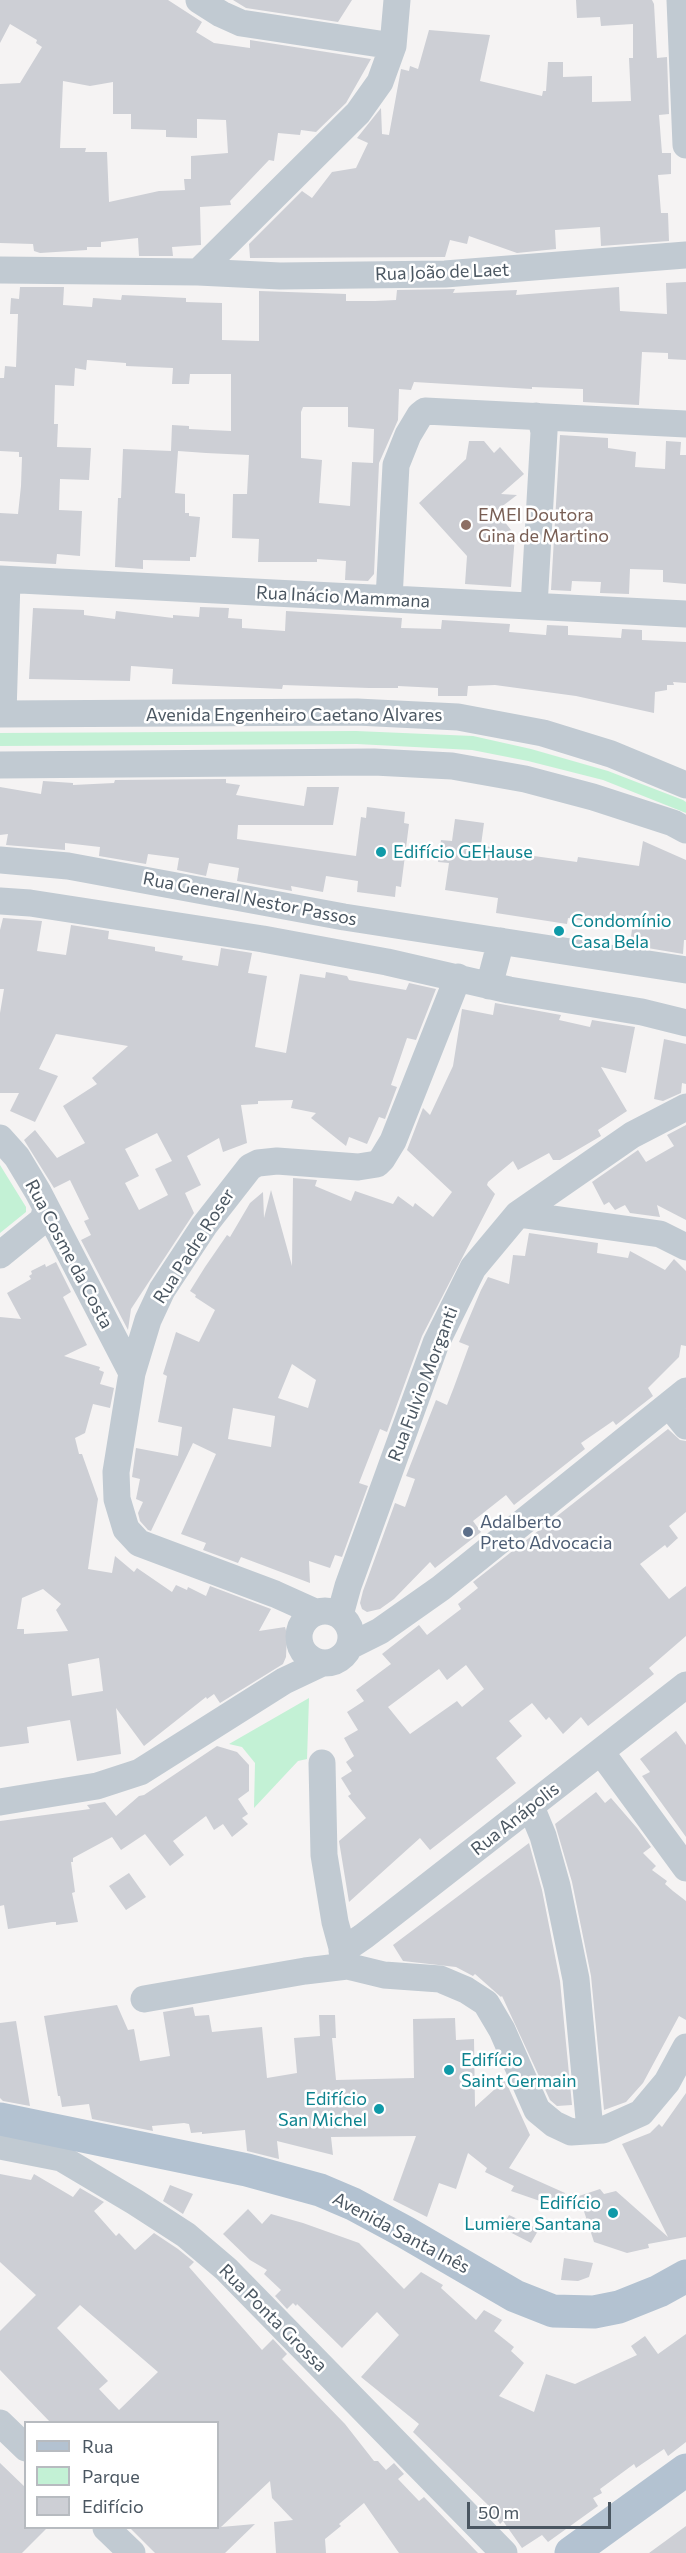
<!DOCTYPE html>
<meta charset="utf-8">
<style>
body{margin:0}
#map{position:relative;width:686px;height:2553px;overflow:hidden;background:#f5f3f3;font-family:Commissioner,sans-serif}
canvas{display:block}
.legend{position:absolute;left:24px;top:2421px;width:195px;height:108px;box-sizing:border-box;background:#fff;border:2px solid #b7bbc0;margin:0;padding:8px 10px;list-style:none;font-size:18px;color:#4a5661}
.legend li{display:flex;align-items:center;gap:12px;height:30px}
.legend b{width:30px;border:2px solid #b7bbc0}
.scale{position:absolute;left:467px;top:2502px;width:144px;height:27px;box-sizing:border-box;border:3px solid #4a5661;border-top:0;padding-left:8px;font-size:18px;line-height:21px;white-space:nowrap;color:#4a5661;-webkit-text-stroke:4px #fff;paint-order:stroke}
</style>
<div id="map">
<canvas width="686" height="2553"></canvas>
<ul class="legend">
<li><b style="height:8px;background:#b3c2d1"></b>Rua</li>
<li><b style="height:16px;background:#c3f1d5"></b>Parque</li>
<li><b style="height:16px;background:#cdcfd5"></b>Edifício</li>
</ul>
<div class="scale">50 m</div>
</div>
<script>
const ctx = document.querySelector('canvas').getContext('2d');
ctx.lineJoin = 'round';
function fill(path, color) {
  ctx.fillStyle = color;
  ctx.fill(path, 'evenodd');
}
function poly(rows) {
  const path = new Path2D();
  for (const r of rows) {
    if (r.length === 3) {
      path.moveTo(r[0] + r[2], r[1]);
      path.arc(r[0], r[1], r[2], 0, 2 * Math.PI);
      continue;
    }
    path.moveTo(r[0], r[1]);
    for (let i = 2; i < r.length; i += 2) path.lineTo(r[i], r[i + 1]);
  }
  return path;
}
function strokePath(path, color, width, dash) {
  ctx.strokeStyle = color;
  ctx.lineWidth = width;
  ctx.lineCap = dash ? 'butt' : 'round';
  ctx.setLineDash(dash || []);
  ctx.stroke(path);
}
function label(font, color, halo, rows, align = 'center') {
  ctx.font = font + ' Commissioner,sans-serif';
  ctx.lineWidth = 5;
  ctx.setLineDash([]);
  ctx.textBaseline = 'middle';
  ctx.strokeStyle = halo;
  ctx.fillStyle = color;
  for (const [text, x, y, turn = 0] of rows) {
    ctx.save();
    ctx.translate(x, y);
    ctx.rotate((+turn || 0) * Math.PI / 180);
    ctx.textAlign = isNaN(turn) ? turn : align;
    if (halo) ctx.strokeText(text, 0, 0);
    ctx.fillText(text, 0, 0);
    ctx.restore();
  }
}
fill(poly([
 [356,731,473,736,531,749,608,771,683,800,686,802,686,813,603,780,528,761,472,750,357,744,0,746,0,733],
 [0,1165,26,1207,26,1212,0,1233],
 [309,1698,307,1759,298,1761,254,1808,255,1763,242,1747,229,1744]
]), '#c3f1d5');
fill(poly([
 [0,0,168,0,202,22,196,32,214,43,250,48,250,40,371,59,346,103,316,132,301,130,300,135,278,133,274,161,269,160,230,201,231,205,200,207,201,245,172,247,173,256,139,256,138,238,101,242,101,247,87,247,87,250,40,253,34,251,33,244,0,243,0,84,20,83,42,47,36,43,37,40,10,24,0,43],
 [63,81,90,86,113,82,113,114,131,114,131,129,166,130,166,137,197,138,197,119,226,120,228,153,191,156,191,179,184,179,185,190,159,191,109,202,107,152,85,152,86,148,60,148],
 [233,0,352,0,338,22,246,8],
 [576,0,652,0,654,4,657,58,667,57,669,114,659,115,662,153,671,153,671,174,658,175,661,213,668,213,669,241,601,246,600,227,555,230,556,249,517,253,469,236,467,244,450,240,445,257,250,258,249,244,302,191,312,198,332,172,356,168,368,143,357,138,381,108,382,134,389,135,401,69,409,71,410,66,418,69,429,30,490,35,480,81,542,96,543,91,546,91,548,62,563,62,563,77,592,76,592,102,631,101,629,58,633,58,633,24,601,26,600,17,577,18],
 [686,282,686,360,668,359,668,353,642,352,639,405,583,402,583,389,532,387,532,389,414,382,411,390,399,389,398,420,379,463,374,574,368,581,345,580,346,561,317,559,317,562,258,562,259,539,232,538,233,494,247,494,249,455,206,453,178,451,175,493,185,494,185,513,189,513,189,516,200,517,196,557,190,557,190,561,143,560,143,569,115,567,118,498,121,498,123,449,171,451,172,425,189,426,189,429,231,431,231,374,190,374,189,384,172,384,173,368,126,366,126,363,87,360,86,370,75,368,74,386,55,385,54,424,58,424,57,447,91,448,89,480,60,479,59,510,82,511,80,556,57,554,56,564,0,561,0,513,18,514,21,486,22,457,19,457,19,452,0,451,0,378,4,378,5,366,16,367,18,314,10,314,11,298,19,299,20,287,64,287,63,305,92,307,93,298,121,300,122,295,186,298,186,302,222,303,222,340,259,341,259,291,346,294,346,301,375,301,396,300,397,290,455,289,453,293,517,290,516,295,619,287,620,311,667,314,666,283],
 [303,407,348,407,348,427,374,429,373,463,352,462,350,506,319,503,322,460,301,458,301,412],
 [560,435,608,438,608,448,636,452,635,467,665,469,666,441,681,442,680,455,686,455,686,584,663,582,663,570,630,569,629,594,600,593,601,582,572,581,571,591,551,590],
 [469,441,484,441,494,453,500,447,524,474,501,494,517,495,496,511,515,535,511,587,465,584,467,556,419,503,466,459],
 [200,607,229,608,228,618,242,619,242,628,285,631,286,611,402,618,401,628,441,629,442,620,510,624,509,632,546,635,547,625,568,626,568,635,621,638,622,629,642,630,642,640,686,642,686,683,673,682,674,685,667,685,667,690,655,692,654,713,576,696,495,685,468,686,467,696,438,696,438,688,398,686,398,688,369,688,283,685,282,689,172,684,173,669,131,666,130,681,29,679,33,608,84,610,84,615,115,619,116,611,173,618,173,615,199,617],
 [226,779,226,783,240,785,236,795,304,806,307,787,339,787,333,825,238,825,237,839,356,856,361,817,366,818,367,807,405,812,404,823,409,824,401,887,396,886,395,897,357,892,358,881,326,876,323,892,291,886,292,891,237,881,239,868,209,863,206,876,177,870,179,858,148,854,146,864,99,856,100,847,65,843,65,850,6,845,8,834,0,835,0,787,41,794,43,781,73,783,73,785,114,783,115,780],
 [455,819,484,823,481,845,491,847,491,850,577,862,578,857,639,866,643,841,686,860,686,940,684,940,683,954,630,945,632,929,568,918,567,924,496,913,498,898,445,890,449,863,438,862,441,840,452,841],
 [3,918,42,921,37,951,66,955,71,925,109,931,108,939,155,947,155,951,183,956,182,960,218,966,221,948,252,953,248,973,267,976,255,1047,286,1053,300,974,325,978,326,972,347,976,349,980,406,990,409,983,436,989,416,1040,407,1038,391,1085,397,1087,385,1119,379,1117,367,1144,349,1137,346,1146,311,1118,316,1113,291,1108,293,1100,258,1101,258,1104,241,1105,247,1143,223,1152,219,1138,187,1156,201,1185,185,1193,194,1213,131,1309,128,1330,81,1240,91,1235,84,1221,89,1219,70,1180,54,1188,24,1140,35,1130,57,1158,85,1143,63,1106,97,1084,92,1078,128,1046,56,1034,39,1069,58,1076,35,1122,10,1111,19,1093,0,1093,0,1013,4,989,0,989,0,930],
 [157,1133,172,1161,155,1169,168,1195,139,1210,125,1183,139,1176,125,1149],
 [495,1003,561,1015,559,1020,590,1027,592,1020,635,1027,626,1073,601,1067,627,1111,598,1130,601,1136,560,1160,553,1160,549,1153,518,1170,513,1161,488,1182,487,1185,495,1194,422,1336,387,1432,380,1429,359,1483,368,1486,342,1557,335,1555,330,1568,309,1561,310,1583,241,1557,238,1563,203,1550,206,1543,181,1534,216,1454,193,1443,151,1531,148,1530,140,1521,138,1513,143,1502,136,1499,140,1479,132,1477,136,1448,178,1456,182,1427,158,1422,167,1376,163,1374,176,1332,199,1342,215,1310,195,1297,196,1295,190,1291,205,1267,227,1235,230,1237,250,1203,263,1192,264,1218,271,1190,292,1266,293,1178,317,1180,315,1186,351,1201,355,1191,393,1204,398,1196,413,1207,415,1203,433,1217,452,1192,407,1150,423,1108,430,1115,453,1066,462,1009,493,1015],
 [292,1364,316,1380,308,1408,278,1398],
 [233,1408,275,1416,271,1447,228,1439],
 [664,1039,686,1044,686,1084,682,1083,681,1093,663,1101,654,1099],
 [686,1125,686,1220,657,1205,660,1217,630,1213,625,1205,615,1210,609,1202,604,1205,592,1182,638,1150,646,1162,674,1146,667,1135],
 [529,1233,598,1243,597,1253,628,1258,630,1251,665,1270,674,1259,686,1271,686,1346,681,1345,679,1357,648,1388,653,1396,616,1425,613,1421,581,1443,585,1449,514,1505,506,1495,473,1521,481,1532,435,1568,430,1562,394,1599,380,1609,367,1612,362,1609,360,1603,363,1591,395,1503,405,1507,415,1479,406,1476,436,1400,447,1405,454,1387,469,1346,459,1342,481,1290,488,1277,509,1284,513,1255,525,1256],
 [56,1262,71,1292,63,1297,87,1345,64,1356,100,1367,99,1370,104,1372,100,1384,114,1388,110,1408,93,1404,85,1433,75,1438,79,1454,82,1454,98,1499,88,1569,112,1573,115,1556,134,1572,137,1568,172,1592,176,1585,187,1590,188,1587,206,1596,210,1586,271,1609,259,1631,285,1627,287,1634,286,1657,283,1664,220,1703,214,1694,207,1699,206,1697,144,1746,116,1708,121,1754,77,1761,70,1720,27,1727,29,1743,0,1747,0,1317,21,1319,7,1293,31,1279,29,1276,32,1274,31,1271,45,1264,46,1267],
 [43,1589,61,1604,56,1610,68,1631,24,1634,24,1629,17,1629,22,1598],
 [99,1658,103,1691,72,1696,68,1664],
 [668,1429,680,1440,686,1441,686,1512,669,1526,678,1538,667,1548,665,1545,640,1564,669,1599,686,1586,686,1636,649,1668,654,1674,588,1726,581,1717,563,1734,549,1717,546,1720,532,1703,509,1721,522,1736,496,1758,516,1783,430,1850,420,1838,349,1902,339,1841,366,1818,348,1796,351,1794,341,1778,352,1771,346,1762,354,1756,344,1738,358,1730,347,1712,364,1701,356,1690,391,1664,382,1654,419,1625,427,1635,461,1609,458,1604,478,1588,473,1582],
 [466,1665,484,1689,462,1707,457,1701,410,1734,388,1707,439,1669,447,1680],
 [676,1731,686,1745,686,1837,642,1776,650,1772,640,1759],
 [217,1746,237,1752,249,1765,249,1791,238,1799,248,1814,242,1818,248,1824,232,1837,223,1824,214,1830,206,1816,173,1841,184,1855,170,1866,145,1834,121,1850,112,1837,73,1858,73,1862,71,1862,75,1892,72,1893,78,1922,56,1925,56,1922,52,1922,8,1929,4,1905,0,1906,0,1821,90,1809,87,1805,105,1802,116,1816,139,1796,144,1795],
 [596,1792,605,1803,611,1798,637,1828,651,1847,643,1853,656,1866,652,1870,667,1881,665,1884,673,1891,686,1901,686,2020,679,2016,643,2083,626,2102,604,2110,591,1976,572,1882,555,1824],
 [529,1843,542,1890,560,1981,572,2105,557,2106,550,2100,502,1996,501,1997,475,1974,473,1976,456,1967,403,1961,393,1945],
 [129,1873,146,1897,126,1910,109,1886],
 [117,2005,128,2030,134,2029,140,2061,170,2056,163,2012,193,2007,195,2016,209,2015,212,2032,262,2027,267,2078,297,2073,294,2038,320,2036,319,2015,335,2015,336,2038,332,2038,336,2080,414,2078,413,2019,455,2018,456,2040,474,2039,475,2107,505,2080,530,2135,509,2168,565,2193,561,2200,566,2210,511,2191,514,2186,485,2172,487,2168,468,2153,456,2189,439,2183,427,2217,393,2200,416,2136,331,2137,333,2155,277,2141,279,2159,247,2151,245,2130,202,2134,202,2132,191,2133,189,2124,184,2123,152,2126,153,2131,92,2119,89,2104,62,2107,60,2096,58,2096,44,2016],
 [16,2021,28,2094,30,2106,3,2101,0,2098,0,2023],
 [686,2093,686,2237,648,2244,649,2248,627,2253,594,2242,579,2196,600,2189,604,2194,616,2191,668,2237,622,2144,650,2133,659,2124,662,2127],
 [0,2174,31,2180,34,2174,73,2197,80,2188,104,2202,94,2211,116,2236,119,2233,135,2250,154,2233,178,2249,194,2262,189,2267,262,2350,273,2339,287,2354,282,2359,345,2424,374,2461,378,2461,386,2470,394,2463,404,2474,398,2479,419,2501,424,2497,478,2553,399,2553,364,2503,339,2524,341,2526,325,2539,326,2553,276,2553,274,2522,293,2520,272,2498,270,2481,221,2527,255,2524,225,2553,155,2553,130,2528,218,2528,218,2422,50,2422,0,2370,0,2331,36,2295,0,2262],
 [80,2305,158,2372,119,2410,99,2389,108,2381,57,2328],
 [170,2185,193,2194,183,2214,163,2201],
 [248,2209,262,2224,271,2214,303,2223,359,2243,404,2289,421,2272,443,2285,441,2288,476,2320,484,2310,502,2320,494,2331,514,2347,511,2351,524,2363,499,2396,534,2412,546,2374,575,2384,637,2355,631,2346,645,2336,658,2354,686,2334,686,2442,668,2456,664,2449,636,2468,634,2464,600,2489,602,2493,593,2498,598,2506,548,2542,542,2535,522,2548,503,2521,500,2524,488,2505,413,2432,419,2424,361,2377,399,2335,377,2312,342,2348,297,2304,296,2306,293,2303,287,2309,275,2296,281,2290,264,2274,267,2270,250,2260,223,2234],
 [509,2215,539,2229,531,2243,502,2228],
 [564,2258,593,2263,589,2277,578,2281,561,2280],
 [0,2463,26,2488,26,2528,47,2528,22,2553,0,2553],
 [686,2526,686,2553,649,2553]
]), '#cdcfd5');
strokePath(poly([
 [199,0,221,14,241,23,393,46],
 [680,0,686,145],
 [0,270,198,272,280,276,445,274,686,255],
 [198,272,358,113,380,82,393,46,397,0],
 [0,579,686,614],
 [389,599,396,465,408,435,420,415,425,411,686,424],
 [534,606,544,432,541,419,536,416],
 [0,714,357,712,458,717,543,733,611,754,686,785],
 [3,714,7,580],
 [0,765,374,762,452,766,525,779,593,797,673,823,686,830],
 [0,860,68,866,344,917,686,970],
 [0,901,30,903,263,939,387,962,509,990,642,1012,686,1023],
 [489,986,501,941],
 [0,1138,17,1157,38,1192,132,1373],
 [518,1214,660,1234,686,1247],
 [0,1255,43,1220,46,1209],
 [669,1405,686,1426],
 [325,1637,26],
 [315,1612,275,1594,139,1543,126,1529,117,1499,116,1472,132,1373,148,1320,162,1290,204,1226,250,1167,258,1163,277,1161,358,1167,377,1164,382,1159,393,1141,458,977],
 [340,1615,348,1586,436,1343,473,1268,518,1214,632,1135,686,1107],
 [350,1646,380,1631,441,1588,686,1391],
 [601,1752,686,1868],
 [322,1763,324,1855,335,1922,347,1966],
 [0,1802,97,1786,140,1772,284,1681,322,1663],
 [531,1807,543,1836,557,1886,576,1979,590,2130],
 [342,1951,364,1936,686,1685],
 [144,1999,305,1971,347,1966,384,1975,440,1979,466,1990,486,2003,502,2030,537,2110,554,2124,571,2132,603,2130,641,2113,667,2082,686,2047],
 [0,2146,61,2158,135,2202,186,2235,226,2269,504,2553],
 [0,2423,26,2448],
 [106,2528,132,2553]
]), '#c1cad2', 27);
strokePath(poly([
 [0,2119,247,2170,320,2190,353,2204,405,2232,515,2296,553,2311,594,2312,619,2307,659,2291,686,2276],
 [571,2553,686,2470]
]), '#b3c2d1', 33);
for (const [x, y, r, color] of [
 [466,525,6,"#8d6e63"],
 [381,852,6,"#0f9aa8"],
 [559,931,6,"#0f9aa8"],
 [468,1532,6,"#5c6f8a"],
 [449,2070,6,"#0f9aa8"],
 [379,2109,6,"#0f9aa8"],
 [613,2213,6,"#0f9aa8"]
]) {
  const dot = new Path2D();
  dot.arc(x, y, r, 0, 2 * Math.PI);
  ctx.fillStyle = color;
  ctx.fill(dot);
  strokePath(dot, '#fff', 2);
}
label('18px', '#4a5661', '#fff', [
 ["Rua João de Laet",442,272,-2],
 ["Rua Inácio Mammana",343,597,3],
 ["Avenida Engenheiro Caetano Alvares",294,715],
 ["Rua General Nestor Passos",250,899,11],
 ["Rua Padre Roser",194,1246,-57],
 ["Rua Cosme da Costa",69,1254,62],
 ["Rua Fulvio Morganti",423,1384,-69],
 ["Rua Anápolis",515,1819,-38],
 ["Avenida Santa Inês",401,2233,28],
 ["Rua Ponta Grossa",273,2318,45]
]);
label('18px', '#785e54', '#fff', [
 ["EMEI Doutora",478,515],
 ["Gina de Martino",478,536]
], 'left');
label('18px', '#0d838f', '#fff', [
 ["Edifício GEHause",393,852],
 ["Condomínio",571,921],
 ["Casa Bela",571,942],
 ["Edifício",461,2060],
 ["Saint Germain",461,2081],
 ["Edifício",367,2099,"right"],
 ["San Michel",367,2120,"right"],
 ["Edifício",601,2203,"right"],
 ["Lumiere Santana",601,2224,"right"]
], 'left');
label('18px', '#4e5e75', '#fff', [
 ["Adalberto",480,1522],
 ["Preto Advocacia",480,1543]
], 'left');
</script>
